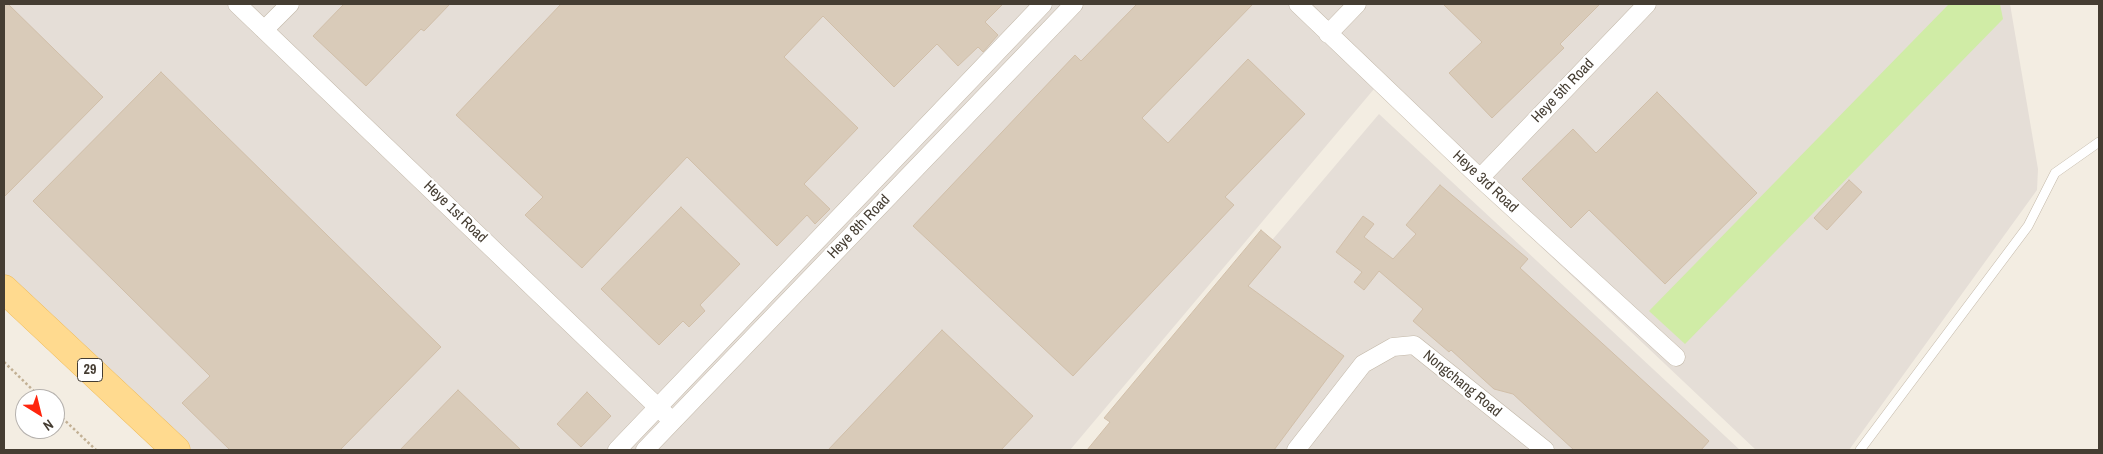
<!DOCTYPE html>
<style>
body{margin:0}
#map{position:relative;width:2103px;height:454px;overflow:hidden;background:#f3ede2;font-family:"Archivo Narrow",sans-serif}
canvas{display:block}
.frame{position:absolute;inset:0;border:5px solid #453d32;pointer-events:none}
.north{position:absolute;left:15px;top:389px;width:50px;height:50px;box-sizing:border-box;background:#fff;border:1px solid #b5b1ad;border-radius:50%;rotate:144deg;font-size:14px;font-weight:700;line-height:20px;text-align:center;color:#453d32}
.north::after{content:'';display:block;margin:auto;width:18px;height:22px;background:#ff250d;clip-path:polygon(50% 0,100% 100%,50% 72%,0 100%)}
</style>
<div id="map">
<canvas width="2103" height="454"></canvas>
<div class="frame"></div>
<div class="north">N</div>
</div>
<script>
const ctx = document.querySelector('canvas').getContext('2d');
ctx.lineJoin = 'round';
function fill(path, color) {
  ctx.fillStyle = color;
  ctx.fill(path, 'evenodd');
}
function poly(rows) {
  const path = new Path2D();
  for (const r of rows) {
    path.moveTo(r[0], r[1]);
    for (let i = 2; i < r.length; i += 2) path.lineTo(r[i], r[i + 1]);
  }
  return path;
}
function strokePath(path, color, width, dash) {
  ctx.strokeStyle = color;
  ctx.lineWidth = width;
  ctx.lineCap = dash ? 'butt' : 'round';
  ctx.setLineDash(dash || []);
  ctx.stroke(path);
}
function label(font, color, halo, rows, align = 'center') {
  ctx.font = font + ' "Archivo Narrow",sans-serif';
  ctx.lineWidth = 4.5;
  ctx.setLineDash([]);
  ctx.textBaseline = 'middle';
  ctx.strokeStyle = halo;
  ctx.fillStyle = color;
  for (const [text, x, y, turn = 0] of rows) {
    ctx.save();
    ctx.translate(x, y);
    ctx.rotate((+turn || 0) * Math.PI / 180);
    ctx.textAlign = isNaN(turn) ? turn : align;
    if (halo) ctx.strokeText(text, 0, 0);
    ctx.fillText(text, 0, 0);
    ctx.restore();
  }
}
fill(poly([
 [4,4,2010,4,2038,169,2037,190,1849,450,1756,450,1374,89,1070,450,190,450,4,276],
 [1379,114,1740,450,1094,450]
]), '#e5ded7');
fill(poly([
 [1949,4,2000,4,2003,19,1685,344,1649,311]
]), '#d0eca6');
const building = poly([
 [4,4,8,4,103,97,4,197,4,4],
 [344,4,450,4,424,31,421,29,366,86,313,36,344,4],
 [561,4,1003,4,985,22,998,35,983,52,978,47,958,66,937,44,894,87,823,16,784,57,858,128,804,184,830,209,815,224,807,215,777,246,687,157,582,268,525,215,543,197,456,115,561,4],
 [1137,4,1253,4,1142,118,1168,143,1248,59,1305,114,1225,197,1234,205,1073,376,913,226,1075,55,1081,61,1137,4],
 [1443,4,1600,4,1560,44,1564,48,1492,118,1449,73,1482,42,1443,4],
 [161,72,441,347,340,450,230,450,182,403,210,376,33,201,161,72],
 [1657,92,1757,193,1665,284,1589,210,1571,228,1522,179,1573,129,1596,153,1657,92],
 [1849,180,1862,192,1827,230,1814,218,1849,180],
 [1440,185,1528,259,1520,268,1709,441,1701,450,1574,450,1513,394,1494,389,1451,350,1449,352,1413,321,1423,309,1379,271,1364,290,1354,282,1362,272,1336,252,1363,216,1374,224,1364,237,1393,259,1416,234,1406,225,1440,185],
 [681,207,740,264,700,305,705,311,689,327,683,321,659,345,601,289,681,207],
 [1261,230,1281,247,1248,286,1344,356,1274,450,1087,450,1110,422,1104,418,1261,230],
 [942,330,1033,416,1001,450,828,450,942,330],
 [458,390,521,450,400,450,458,390],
 [587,392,611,416,581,447,557,424,587,392]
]);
fill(building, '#d9cbb9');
strokePath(building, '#d1bfa9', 1);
const service = poly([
 [1860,450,2028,226,2055,173,2099,142]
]);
const minor = poly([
 [237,4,666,415],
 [1298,4,1480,178,1676,357],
 [264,30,290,4],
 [1328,34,1357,4],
 [1480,178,1647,4],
 [617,450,1043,4],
 [645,450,1074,4],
 [1296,450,1363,364,1393,347,1414,345,1545,450]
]);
const primary = poly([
 [4,289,176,450]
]);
strokePath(service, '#c2b7a7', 10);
strokePath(minor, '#c2b7a7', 19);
strokePath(primary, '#efb954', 29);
strokePath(poly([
 [4,362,42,399],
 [55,411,96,450]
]), '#c2b094', 2.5, [2.5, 2.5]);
strokePath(service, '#fff', 9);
strokePath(minor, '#fff', 18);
strokePath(primary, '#ffda8f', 28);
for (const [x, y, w] of [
 [90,370,25]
]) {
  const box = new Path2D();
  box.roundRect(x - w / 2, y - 11.5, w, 23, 4);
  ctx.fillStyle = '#fff';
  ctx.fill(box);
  strokePath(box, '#453d32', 1);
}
label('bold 14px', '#453d32', null, [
 ["29",90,370]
]);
label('15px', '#453d32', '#fff', [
 ["Heye 5th Road",1563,91,-46],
 ["Heye 3rd Road",1485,182,43],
 ["Heye 1st Road",455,212,44],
 ["Heye 8th Road",859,227,-46],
 ["Nongchang Road",1462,384,39]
]);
</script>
